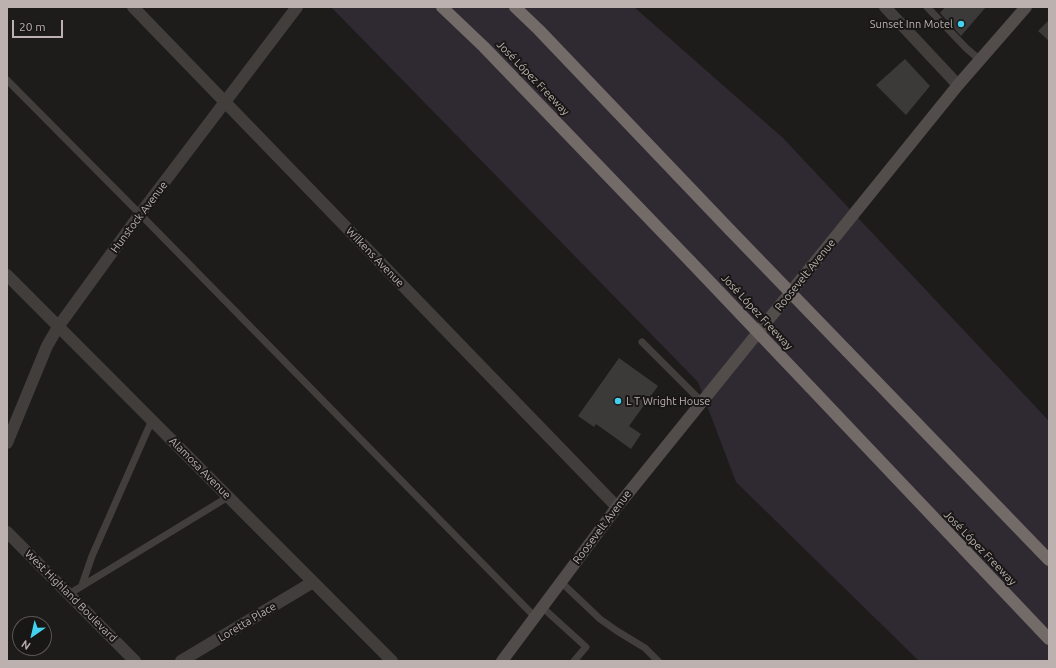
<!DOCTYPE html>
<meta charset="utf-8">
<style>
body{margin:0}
#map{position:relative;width:1056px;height:668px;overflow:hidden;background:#1d1c1b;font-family:Ubuntu,sans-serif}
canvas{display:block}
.frame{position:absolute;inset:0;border:8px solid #bcb1ae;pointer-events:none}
.north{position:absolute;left:12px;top:616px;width:40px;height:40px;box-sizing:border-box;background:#181716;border:1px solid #5a5553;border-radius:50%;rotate:214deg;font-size:11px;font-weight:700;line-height:16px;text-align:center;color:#bcb1ae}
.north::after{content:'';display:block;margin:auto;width:14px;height:18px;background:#42d1ee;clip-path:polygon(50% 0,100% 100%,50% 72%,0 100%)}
.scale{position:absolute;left:12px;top:20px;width:51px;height:18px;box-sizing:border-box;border:2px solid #bcb1ae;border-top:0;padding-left:5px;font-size:12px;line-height:14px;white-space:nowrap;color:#bcb1ae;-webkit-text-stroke:3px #181716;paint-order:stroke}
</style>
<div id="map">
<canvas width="1056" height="668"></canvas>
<div class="frame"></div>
<div class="north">N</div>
<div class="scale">20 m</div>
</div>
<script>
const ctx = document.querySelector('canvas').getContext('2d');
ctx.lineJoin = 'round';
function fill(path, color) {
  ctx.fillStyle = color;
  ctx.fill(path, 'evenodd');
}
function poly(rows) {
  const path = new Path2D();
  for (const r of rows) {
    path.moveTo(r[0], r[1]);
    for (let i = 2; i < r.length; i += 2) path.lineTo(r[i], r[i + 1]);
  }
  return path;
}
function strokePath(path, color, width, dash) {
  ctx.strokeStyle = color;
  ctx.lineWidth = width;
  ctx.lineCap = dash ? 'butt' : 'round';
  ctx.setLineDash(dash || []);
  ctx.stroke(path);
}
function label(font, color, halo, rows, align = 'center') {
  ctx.font = font + ' Ubuntu,sans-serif';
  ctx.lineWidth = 4;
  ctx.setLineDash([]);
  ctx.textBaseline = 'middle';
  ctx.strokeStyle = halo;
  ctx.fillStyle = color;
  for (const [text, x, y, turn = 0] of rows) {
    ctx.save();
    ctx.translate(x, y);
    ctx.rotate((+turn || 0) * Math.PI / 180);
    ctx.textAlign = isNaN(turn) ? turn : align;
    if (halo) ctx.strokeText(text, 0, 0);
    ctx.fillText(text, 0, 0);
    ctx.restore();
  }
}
fill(poly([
 [331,7,634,7,783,138,1049,421,1049,661,919,661,736,482,698,382]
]), '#2f2932');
fill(poly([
 [945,7,986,7,961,36,940,13],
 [1049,20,1049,41,1038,31],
 [905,59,930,86,906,115,876,85],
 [619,358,658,386,629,426,641,434,631,449,596,424,594,427,578,416]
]), '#3c3a38');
strokePath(poly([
 [927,7,966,48,980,60],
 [7,80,140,214,535,617],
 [642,342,702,402],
 [561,582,600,619,617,631,645,648,658,661],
 [82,585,92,556,152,420],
 [69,594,228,497],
 [542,607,586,647,574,661]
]), '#423e3c', 7);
strokePath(poly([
 [133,7,617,507],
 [885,7,958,85],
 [7,275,392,661],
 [7,443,47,346,58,327,140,214,297,7],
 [7,532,135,661],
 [181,661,313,582]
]), '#423e3c', 12);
strokePath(poly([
 [502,661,617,507,958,85,1026,7]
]), '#524c4a', 12);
strokePath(poly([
 [442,7,484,47,691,262],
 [515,7,539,30,730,230],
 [847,351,1049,560],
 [810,387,1049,639]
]), '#736b68', 12);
strokePath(poly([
 [730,230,847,351],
 [691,262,810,387]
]), '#736b68', 12);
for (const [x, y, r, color] of [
 [961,24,4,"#42d1ee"],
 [618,401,4,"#42d1ee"]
]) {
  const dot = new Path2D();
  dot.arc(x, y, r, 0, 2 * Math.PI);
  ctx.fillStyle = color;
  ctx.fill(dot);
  strokePath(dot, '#181716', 1.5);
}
label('11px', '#bcb1ae', '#181716', [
 ["Sunset Inn Motel",953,24],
 ["L T Wright House",626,401,"left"]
], 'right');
label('11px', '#bcb1ae', '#181716', [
 ["José López Freeway",533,78,46],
 ["Hunstock Avenue",139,217,-53],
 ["Wilkens Avenue",375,257,46],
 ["Roosevelt Avenue",805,275,-51],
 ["José López Freeway",757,312,47],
 ["Alamosa Avenue",200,468,45],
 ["Roosevelt Avenue",602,527,-53],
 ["José López Freeway",980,548,46],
 ["West Highland Boulevard",71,596,45],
 ["Loretta Place",247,622,-31]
]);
</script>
